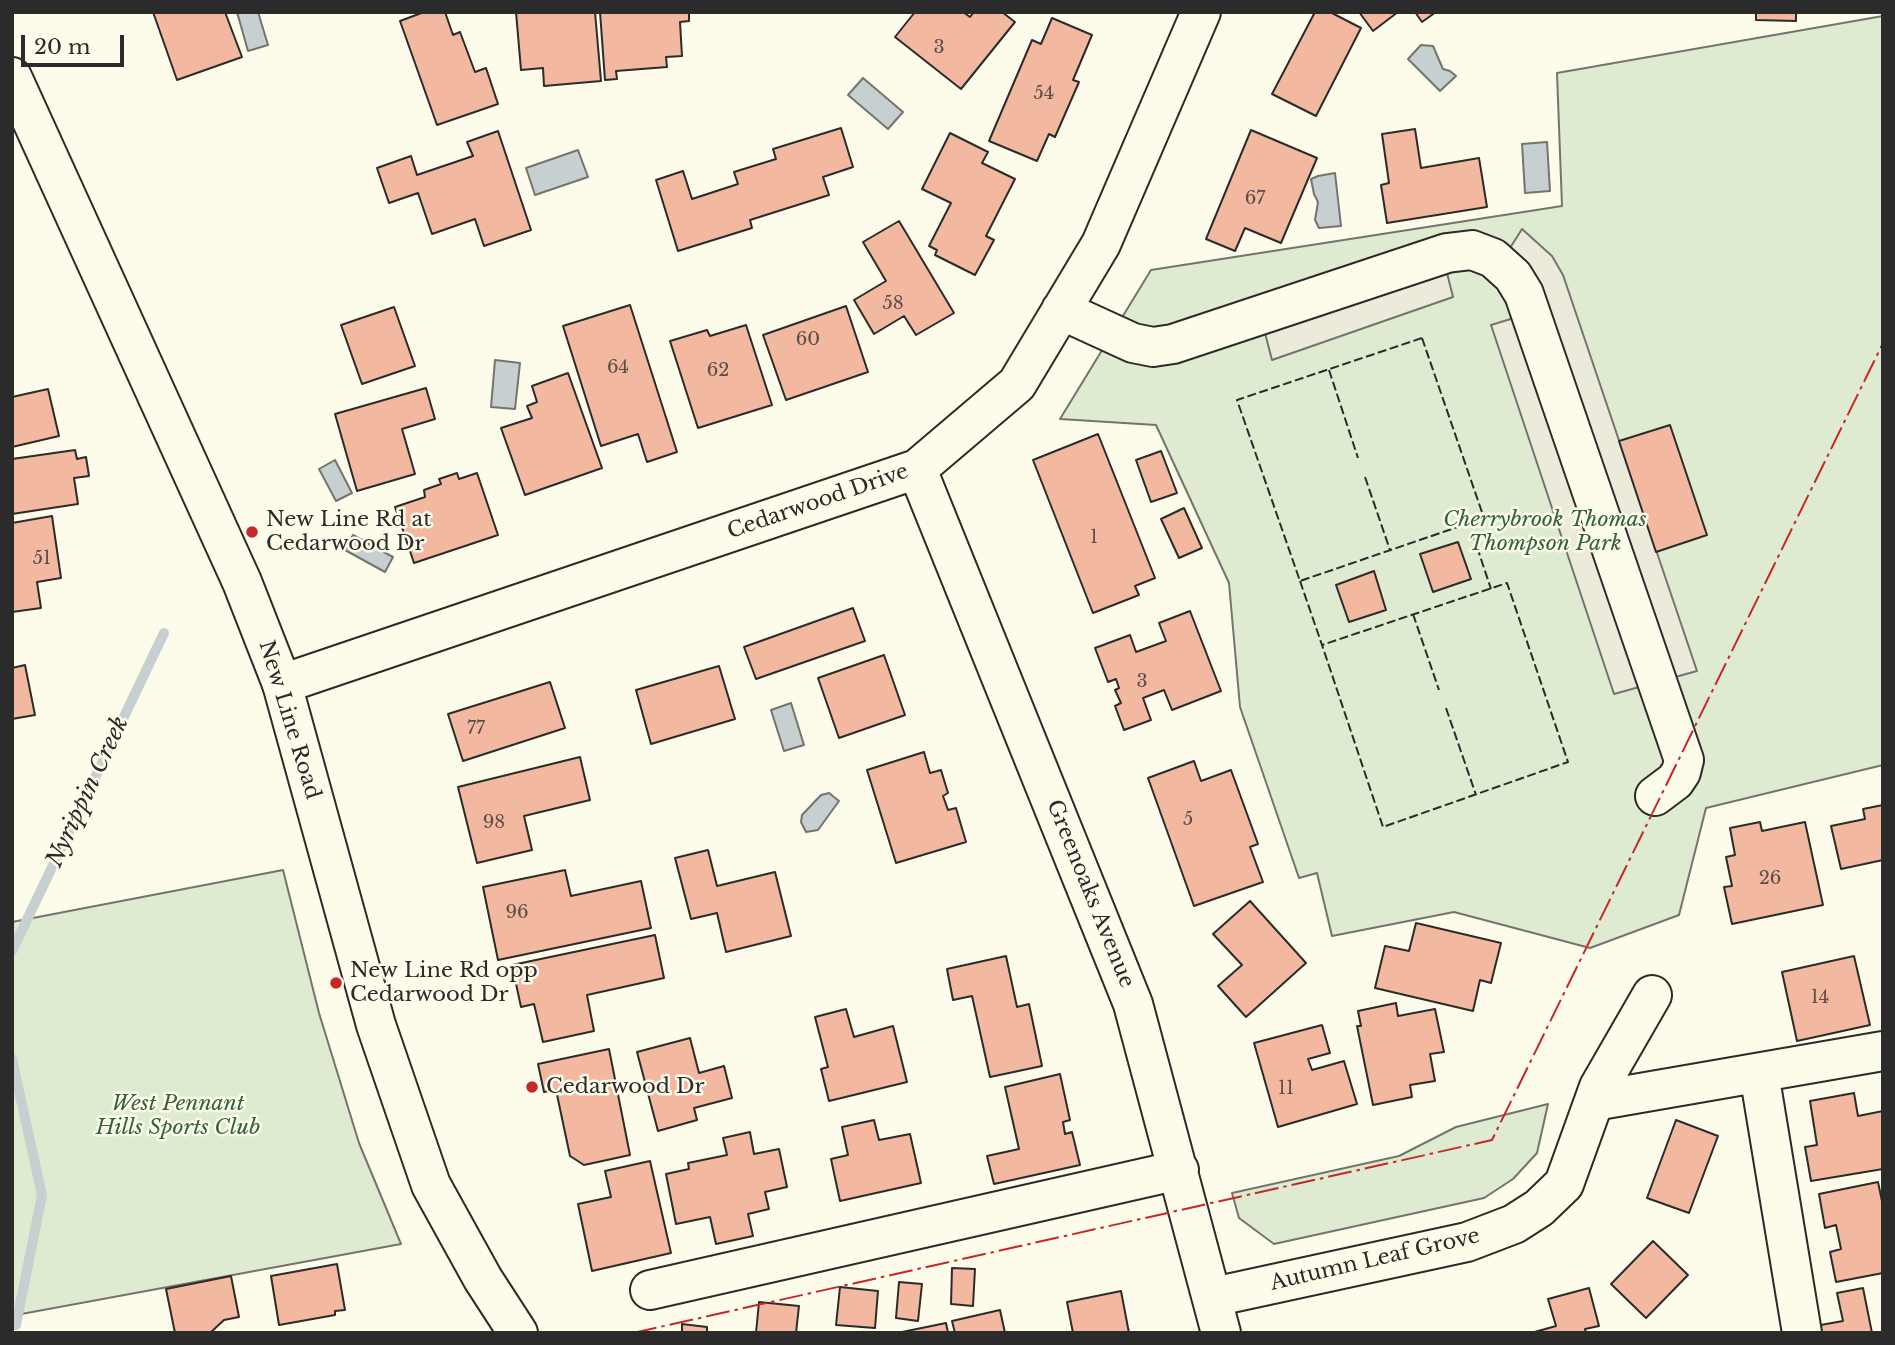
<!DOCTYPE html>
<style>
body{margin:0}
#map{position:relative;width:1895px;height:1345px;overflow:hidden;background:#fdfbea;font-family:"Libre Baskerville",serif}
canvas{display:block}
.frame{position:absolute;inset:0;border:14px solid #2b2b2b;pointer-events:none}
.scale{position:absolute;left:21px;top:35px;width:103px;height:32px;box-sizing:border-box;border:4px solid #2b2b2b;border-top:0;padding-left:9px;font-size:21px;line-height:24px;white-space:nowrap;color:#2b2b2b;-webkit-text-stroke:5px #fdfbea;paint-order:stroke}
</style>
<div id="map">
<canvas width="1895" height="1345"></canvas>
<div class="frame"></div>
<div class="scale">20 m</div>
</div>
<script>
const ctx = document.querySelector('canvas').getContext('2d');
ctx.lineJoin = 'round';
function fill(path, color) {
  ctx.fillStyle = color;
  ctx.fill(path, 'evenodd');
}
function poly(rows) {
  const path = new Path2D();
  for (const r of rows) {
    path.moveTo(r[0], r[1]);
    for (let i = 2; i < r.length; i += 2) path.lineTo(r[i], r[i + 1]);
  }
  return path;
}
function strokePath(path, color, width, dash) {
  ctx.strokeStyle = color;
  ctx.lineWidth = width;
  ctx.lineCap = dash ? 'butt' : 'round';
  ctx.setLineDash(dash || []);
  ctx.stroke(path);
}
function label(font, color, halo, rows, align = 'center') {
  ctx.font = font + ' "Libre Baskerville",serif';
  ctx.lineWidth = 5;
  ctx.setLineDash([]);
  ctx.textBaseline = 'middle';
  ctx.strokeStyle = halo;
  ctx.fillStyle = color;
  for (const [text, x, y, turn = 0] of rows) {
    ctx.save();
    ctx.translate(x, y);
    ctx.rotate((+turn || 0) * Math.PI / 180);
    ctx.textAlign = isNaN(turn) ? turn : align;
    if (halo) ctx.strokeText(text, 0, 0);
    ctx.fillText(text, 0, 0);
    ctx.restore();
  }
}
const green = poly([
 [1883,16,1883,765,1706,808,1679,915,1590,948,1454,912,1332,936,1317,873,1299,878,1240,707,1229,583,1156,425,1060,419,1151,270,1562,206,1557,73,1883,16],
 [283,870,319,1013,359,1143,401,1244,16,1315,12,1318,12,922,283,870],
 [1548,1104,1537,1153,1513,1179,1484,1198,1274,1244,1239,1218,1232,1193,1399,1156,1456,1127,1548,1104]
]);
fill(green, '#deebd1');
strokePath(green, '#74746e', 2);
const parking = poly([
 [1522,229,1552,256,1563,275,1697,671,1614,694,1491,325,1514,318,1510,248,1522,229],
 [1447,273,1453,297,1272,360,1265,333,1447,273]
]);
fill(parking, '#eceadb');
strokePath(parking, '#74746e', 2);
const water = poly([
 [237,12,258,12,268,45,248,51,237,12],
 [1421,45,1433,46,1443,69,1450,71,1456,76,1440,91,1408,59,1421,45],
 [863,78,903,112,888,129,848,95,863,78],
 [1547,142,1550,191,1525,193,1522,144,1547,142],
 [578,150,588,177,535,195,526,168,578,150],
 [1335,173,1341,226,1319,228,1315,220,1318,202,1314,194,1311,179,1318,176,1335,173],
 [495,360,520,363,515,409,491,407,495,360],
 [335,460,352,493,336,501,319,469,335,460],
 [353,535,393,557,385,572,345,550,353,535],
 [791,703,804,745,784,751,771,710,791,703],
 [829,793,839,801,818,830,806,832,801,822,802,815,821,795,829,793]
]);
fill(water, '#c7d0d0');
strokePath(water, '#74746e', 2);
strokePath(poly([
 [12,951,164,633],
 [12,1059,42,1195,16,1325]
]), '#c7d0d0', 10);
const building = poly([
 [153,12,225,12,242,57,177,80,153,12],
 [424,12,445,12,453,35,460,32,475,72,486,68,498,104,437,125,400,21,424,12],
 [516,12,595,12,601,81,544,86,543,68,521,70,516,12],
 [600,12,689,12,689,21,680,22,682,56,666,57,667,67,616,71,617,79,605,80,600,12],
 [915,12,963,12,970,17,974,12,1002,12,1015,22,961,89,895,37,915,12],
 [1315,12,1330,12,1361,28,1316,116,1272,94,1315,12],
 [1359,12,1398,12,1373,31,1359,12],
 [1415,12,1436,12,1422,22,1415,12],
 [1756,12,1796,12,1796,21,1756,20,1756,12],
 [1052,18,1092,35,1073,80,1079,82,1055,137,1049,134,1037,161,989,141,1032,40,1041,44,1052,18],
 [841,128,853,167,823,177,829,195,750,220,752,228,678,251,656,180,683,171,692,199,738,184,734,172,776,159,773,149,841,128],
 [1415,129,1421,168,1479,158,1487,207,1387,223,1381,185,1389,183,1382,134,1415,129],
 [1251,130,1317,158,1281,243,1245,228,1235,251,1206,239,1251,130],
 [498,131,531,230,484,246,475,219,432,234,418,193,389,203,377,168,411,156,417,175,473,156,467,142,498,131],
 [950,133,988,152,982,163,1015,179,986,236,994,240,975,275,935,255,937,250,929,246,951,203,922,189,950,133],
 [899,221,954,313,916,335,904,316,874,334,854,300,886,281,863,242,899,221],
 [630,305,677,452,647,462,638,434,601,446,563,326,630,305],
 [846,306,868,372,786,400,763,335,846,306],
 [394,307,415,366,362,384,341,325,394,307],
 [746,325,772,405,698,428,670,341,707,330,710,336,746,325],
 [568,373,602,468,525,495,501,428,532,418,527,406,537,402,532,386,568,373],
 [426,388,435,419,402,429,415,474,357,491,335,414,426,388],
 [48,389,59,436,12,447,12,397,48,389],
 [1670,425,1707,535,1656,552,1619,441,1670,425],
 [1098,434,1155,578,1135,586,1139,595,1093,613,1033,460,1098,434],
 [75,450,77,459,86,457,89,476,74,478,78,504,12,514,12,459,75,450],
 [1161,451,1177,493,1151,502,1136,460,1161,451],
 [457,473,459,479,477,473,498,535,414,563,395,507,425,497,424,490,441,484,439,479,457,473],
 [1184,508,1202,548,1179,558,1161,519,1184,508],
 [52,516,61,578,37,582,41,608,12,612,12,523,52,516],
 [1458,542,1471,579,1433,592,1420,554,1458,542],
 [1374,571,1386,610,1349,622,1336,585,1374,571],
 [853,608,865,641,756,679,744,647,853,608],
 [1190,611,1221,691,1172,710,1164,690,1143,698,1151,720,1124,730,1115,706,1121,703,1115,690,1119,688,1116,679,1108,682,1095,648,1130,635,1136,652,1166,641,1159,623,1190,611],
 [884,655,905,715,839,738,818,678,884,655],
 [25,665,35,715,12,719,12,668,25,665],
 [719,666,735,719,651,744,636,690,719,666],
 [550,682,565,728,463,761,448,714,550,682],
 [924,752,930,773,941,770,948,793,943,796,948,810,956,808,966,842,896,863,867,770,924,752],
 [580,757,590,800,524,816,532,850,477,863,458,787,580,757],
 [1194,761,1201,781,1231,770,1258,844,1250,847,1263,882,1194,906,1148,778,1194,761],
 [1883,805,1883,860,1841,869,1831,826,1865,819,1863,809,1883,805],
 [1760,822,1762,831,1805,822,1823,905,1732,924,1724,887,1732,886,1726,857,1735,855,1730,828,1760,822],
 [708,850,717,886,775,872,791,936,726,952,717,913,691,919,675,858,708,850],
 [565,870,571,896,641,881,651,928,498,960,483,887,565,870],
 [1250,901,1306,963,1246,1017,1218,986,1242,965,1213,934,1250,901],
 [1416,923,1501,943,1491,983,1480,980,1473,1011,1375,988,1385,946,1409,951,1416,923],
 [655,935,664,978,587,995,594,1031,543,1042,534,1004,521,1007,512,965,655,935],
 [1006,956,1017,1007,1029,1004,1042,1066,990,1077,972,996,953,1000,947,969,1006,956],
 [1854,956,1870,1025,1797,1041,1782,972,1854,956],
 [1396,1003,1398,1016,1435,1009,1444,1052,1430,1054,1435,1081,1410,1085,1412,1097,1373,1105,1357,1026,1361,1026,1358,1011,1396,1003],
 [846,1009,854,1037,893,1026,907,1082,829,1101,821,1069,828,1067,815,1017,846,1009],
 [1322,1025,1330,1053,1308,1059,1312,1070,1344,1061,1357,1104,1278,1127,1254,1043,1322,1025],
 [690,1038,699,1073,724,1066,732,1098,694,1108,697,1120,658,1131,637,1052,690,1038],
 [609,1049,630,1155,584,1165,570,1156,556,1090,544,1092,538,1064,609,1049],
 [1060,1074,1070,1120,1063,1122,1065,1134,1072,1132,1080,1165,994,1184,987,1156,1019,1149,1005,1087,1060,1074],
 [1854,1093,1858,1116,1883,1111,1883,1169,1811,1181,1805,1147,1817,1145,1810,1101,1854,1093],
 [874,1120,879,1140,910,1134,921,1183,840,1201,831,1159,848,1155,842,1127,874,1120],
 [1676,1120,1718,1136,1689,1213,1647,1198,1676,1120],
 [750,1132,754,1154,779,1149,787,1187,765,1192,769,1209,748,1214,753,1236,716,1244,710,1217,676,1224,666,1174,689,1169,688,1163,727,1155,723,1138,750,1132],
 [650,1161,671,1253,592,1271,578,1204,611,1197,605,1171,650,1161],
 [1878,1182,1883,1206,1883,1273,1836,1282,1830,1252,1841,1249,1836,1225,1825,1228,1819,1194,1878,1182],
 [1653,1241,1688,1275,1646,1318,1611,1284,1653,1241],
 [337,1264,345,1310,335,1311,335,1315,279,1325,271,1276,337,1264],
 [952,1268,975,1269,973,1306,951,1304,952,1268],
 [231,1276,239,1317,224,1320,210,1333,175,1333,166,1289,231,1276],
 [899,1282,922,1284,918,1321,896,1318,899,1282],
 [840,1287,878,1291,875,1328,836,1325,840,1287],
 [1589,1288,1599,1326,1585,1329,1586,1333,1531,1333,1556,1326,1548,1299,1589,1288],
 [1863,1288,1872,1333,1816,1333,1815,1326,1843,1321,1837,1293,1863,1288],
 [1121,1291,1129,1333,1073,1333,1067,1302,1121,1291],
 [759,1302,799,1306,796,1333,756,1333,759,1302],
 [1000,1310,1005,1333,955,1333,952,1321,1000,1310],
 [946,1323,948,1333,902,1332,946,1323],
 [682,1324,707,1327,707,1333,682,1333,682,1324]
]);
fill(building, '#f2b8a0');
strokePath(building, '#2b2b2b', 2);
const minor = poly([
 [1061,310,1133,343,1153,347,1173,344,1447,253,1472,250,1493,258,1513,276,1524,294,1684,760,1681,772,1675,781,1655,796],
 [917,469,1133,1004,1221,1333],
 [282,684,917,469,1017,384,1101,244,1201,12],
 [1759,1073,1802,1333],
 [1594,1101,1883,1051],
 [650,1290,1179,1170],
 [1213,1297,1467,1242,1514,1224,1539,1208,1564,1184,1599,1087,1652,995]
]);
const major = poly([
 [12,77,242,582,282,684,376,1025,431,1185,483,1279,518,1333]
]);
strokePath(minor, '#2b2b2b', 42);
strokePath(major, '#2b2b2b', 42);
strokePath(minor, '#fdfbea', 38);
strokePath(major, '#fdfbea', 38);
strokePath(poly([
 [1422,338,1484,518,1300,581,1237,400,1422,338],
 [1329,370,1358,458],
 [1365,477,1390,550],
 [1473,535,1491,589],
 [1300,581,1322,645,1383,827,1568,762,1507,583,1322,645],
 [1413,614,1439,690],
 [1446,708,1476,795]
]), '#2b2b2b', 2, [9, 3.5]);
strokePath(poly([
 [633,1333,1492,1140,1883,343]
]), '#c62828', 2, [24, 5, 3.5, 5]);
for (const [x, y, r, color] of [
 [252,532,7,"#c62828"],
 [336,983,7,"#c62828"],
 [532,1087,7,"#c62828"]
]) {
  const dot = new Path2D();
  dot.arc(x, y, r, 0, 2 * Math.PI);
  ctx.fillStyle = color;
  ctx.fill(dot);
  strokePath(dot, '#fdfbea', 2.5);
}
label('18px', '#5d4e48', null, [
 ["3",939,48],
 ["54",1044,94],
 ["67",1255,199],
 ["58",893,304],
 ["60",808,340],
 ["64",618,368],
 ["62",718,371],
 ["1",1094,538],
 ["51",42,559],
 ["3",1142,682],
 ["77",476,729],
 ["5",1188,820],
 ["98",494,823],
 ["26",1770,879],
 ["96",517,913],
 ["14",1820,998],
 ["11",1286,1089]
]);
label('21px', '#2b2b2b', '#fdfbea', [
 ["Cedarwood Drive",818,502,-19],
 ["New Line Road",289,720,73],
 ["Greenoaks Avenue",1090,894,68],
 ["Autumn Leaf Grove",1375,1260,-13]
]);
label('21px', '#2b2b2b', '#fdfbea', [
 ["New Line Rd at",266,520],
 ["Cedarwood Dr",266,544],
 ["New Line Rd opp",350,971],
 ["Cedarwood Dr",350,995],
 ["Cedarwood Dr",546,1087]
], 'left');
label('italic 21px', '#34623c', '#fdfbea', [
 ["Cherrybrook Thomas",1545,520],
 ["Thompson Park",1545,544],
 ["West Pennant",178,1104],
 ["Hills Sports Club",178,1128]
]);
label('italic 23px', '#2b2b2b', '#fdfbea', [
 ["Nyrippin Creek",88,792,-65]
]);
</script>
